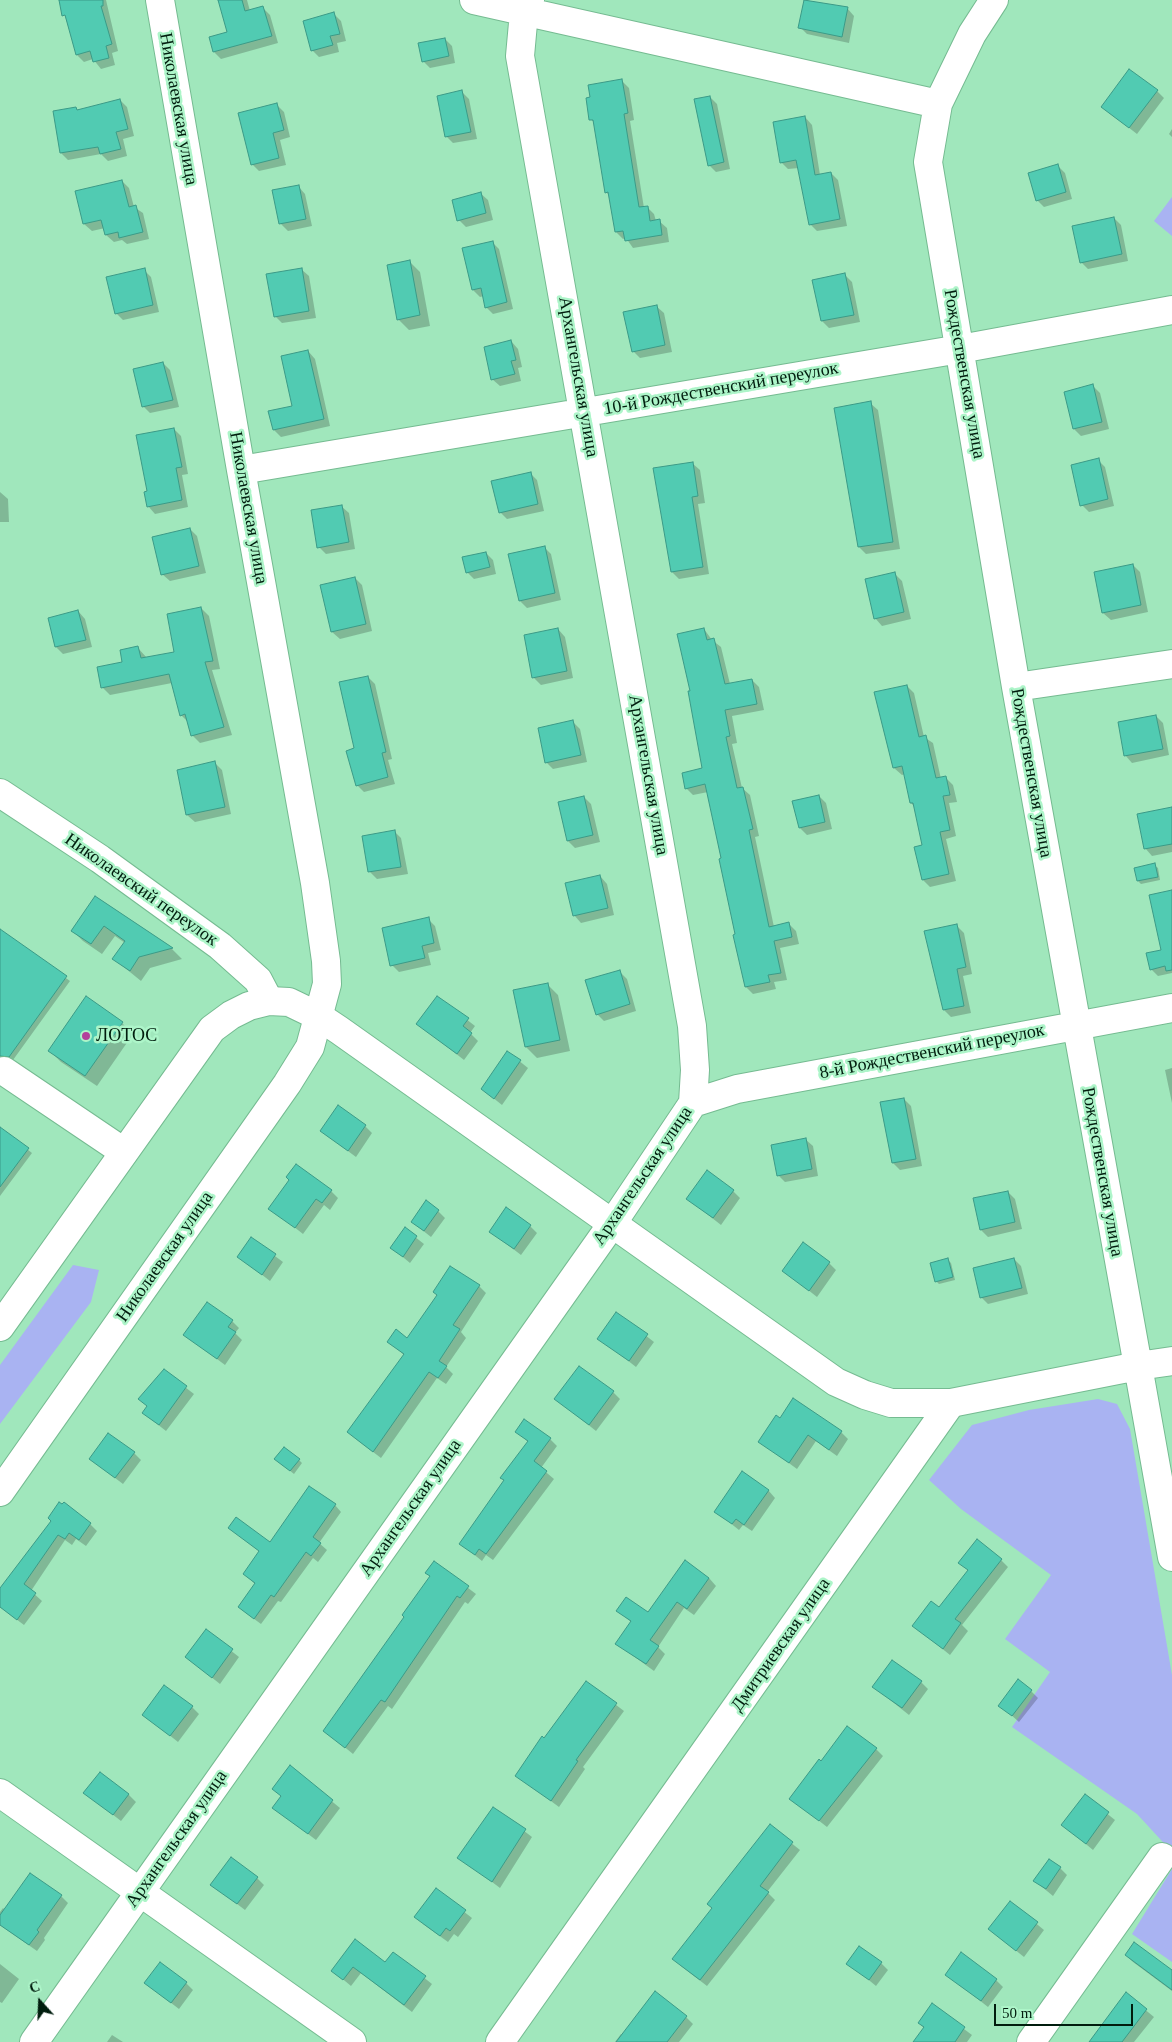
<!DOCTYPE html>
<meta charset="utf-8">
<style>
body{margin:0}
#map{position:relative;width:1172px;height:2042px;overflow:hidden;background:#a0e7bc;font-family:"Times New Roman",serif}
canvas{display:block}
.north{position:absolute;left:15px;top:1977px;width:50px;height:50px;-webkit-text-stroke:4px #adf5c9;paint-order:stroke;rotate:340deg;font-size:14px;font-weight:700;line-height:20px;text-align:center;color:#011d0e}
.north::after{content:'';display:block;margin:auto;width:18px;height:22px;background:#011d0e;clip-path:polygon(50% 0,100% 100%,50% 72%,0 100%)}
.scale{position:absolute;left:994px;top:2004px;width:139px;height:22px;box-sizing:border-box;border:2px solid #011d0e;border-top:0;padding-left:6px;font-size:15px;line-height:18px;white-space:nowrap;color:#011d0e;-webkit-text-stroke:4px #adf5c9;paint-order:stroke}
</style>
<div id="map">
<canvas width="1172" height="2042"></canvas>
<div class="north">С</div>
<div class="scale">50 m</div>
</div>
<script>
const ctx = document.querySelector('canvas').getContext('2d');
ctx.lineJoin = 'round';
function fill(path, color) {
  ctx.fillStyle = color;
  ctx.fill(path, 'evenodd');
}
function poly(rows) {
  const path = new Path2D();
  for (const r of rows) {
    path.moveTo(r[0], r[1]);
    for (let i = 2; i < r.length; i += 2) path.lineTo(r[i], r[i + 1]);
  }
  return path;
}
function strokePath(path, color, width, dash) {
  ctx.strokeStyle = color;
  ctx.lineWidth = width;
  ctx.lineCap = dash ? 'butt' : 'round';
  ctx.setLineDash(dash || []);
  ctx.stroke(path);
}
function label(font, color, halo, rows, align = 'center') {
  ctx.font = font + ' "Times New Roman",serif';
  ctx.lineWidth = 5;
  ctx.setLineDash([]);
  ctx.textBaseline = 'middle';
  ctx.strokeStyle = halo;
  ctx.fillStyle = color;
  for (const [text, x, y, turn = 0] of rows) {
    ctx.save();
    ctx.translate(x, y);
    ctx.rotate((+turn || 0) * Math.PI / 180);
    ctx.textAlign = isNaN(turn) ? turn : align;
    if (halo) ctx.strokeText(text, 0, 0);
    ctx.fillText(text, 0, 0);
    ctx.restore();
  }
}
fill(poly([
 [1172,197,1172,236,1154,221],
 [73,1265,99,1270,91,1302,0,1424,0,1365],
 [1098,1399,1117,1404,1130,1429,1172,1675,1172,1852,1137,1814,1012,1727,1050,1672,1005,1639,1051,1575,961,1509,929,1480,972,1425,1029,1410],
 [1172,1869,1172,1962,1132,1934]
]), '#a9b3f2');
fill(poly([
 [60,0,106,0,118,51,112,53,115,65,101,69,93,59,84,62,77,55],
 [220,0,247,0,250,11,263,8,270,15,278,43,221,59,214,52,229,33],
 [805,0,847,8,854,16,849,43,807,34,800,27],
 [334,14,341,21,346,41,337,43,339,52,319,57,312,50],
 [445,39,452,46,455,63,430,68,423,61],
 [622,81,629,88,634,120,630,121,644,208,647,207,654,214,656,221,659,221,667,228,669,242,633,248,626,238,623,239,616,232,609,195,606,192,595,124,591,119],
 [1157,91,1164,98,1137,134,1102,107],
 [462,92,469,99,477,139,453,143,446,136],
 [710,97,717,104,730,169,716,172,709,165],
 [120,100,127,107,134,136,123,139,127,156,108,161,101,154,68,160,61,153,76,108,78,111],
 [277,105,284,112,290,137,280,140,286,165,259,171,252,164],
 [805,117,812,125,820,175,831,173,838,180,847,226,817,231,810,224,799,168,788,169,781,162],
 [1172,129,1172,137,1169,134],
 [1058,166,1065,173,1072,199,1044,207,1037,200],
 [122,181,129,188,134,207,143,213,149,239,127,244,122,240,114,242,106,235,105,228,92,231,84,224,76,192],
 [298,186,305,194,312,226,288,231,281,224,274,191],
 [480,193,488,200,493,220,466,227,459,220],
 [1114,218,1121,225,1128,261,1088,269,1081,262],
 [492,242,499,249,513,309,493,314,486,307,484,296,480,297,473,290,464,249],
 [409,261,420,272,430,326,409,330,398,319],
 [301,269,309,276,316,318,282,323,275,316],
 [144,270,151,277,159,312,123,320,116,313],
 [845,275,852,282,860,322,829,328,822,321],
 [656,306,664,313,672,352,640,358,633,351],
 [511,341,518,349,522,367,518,368,521,381,500,386,492,379],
 [308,351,315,359,330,426,281,437,274,430,270,412,293,407],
 [163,363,170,370,179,407,150,413,143,406],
 [1093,386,1100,393,1109,429,1081,436,1074,429,1065,392],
 [870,403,878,410,900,549,866,554,859,547,836,409],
 [174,429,181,436,188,474,182,475,188,507,155,514,148,506,148,492],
 [1098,460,1105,467,1114,506,1089,512,1082,505],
 [692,463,700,470,705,503,698,504,709,574,679,579,672,572],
 [530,473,537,480,544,511,507,519,500,512],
 [0,492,8,499,9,522,0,522],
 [341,506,349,513,355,549,326,554,319,547],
 [190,529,197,536,206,573,170,581,162,574],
 [544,547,551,554,561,600,527,608,520,601],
 [486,553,493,560,496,574,474,579,467,572],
 [1133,565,1140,572,1148,612,1111,620,1103,613],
 [895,574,902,581,911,619,882,626,875,618],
 [355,578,362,585,372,631,340,639,332,632,322,586],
 [201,608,209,616,220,669,212,670,232,735,200,743,192,735,189,723,181,715,172,683,110,695,102,687,138,648,147,658,176,653],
 [78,611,85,619,92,647,63,654,56,647],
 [558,629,565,637,573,678,541,685,534,678],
 [704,629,712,640,721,647,730,684,752,680,759,687,764,710,732,716,737,743,732,744,742,788,750,795,759,836,755,837,774,927,789,924,796,931,799,944,780,948,787,980,774,982,776,989,753,994,746,987,708,792,693,795,686,788,704,769,691,692],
 [368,677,375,684,392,759,388,760,395,784,364,792,357,785,356,749],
 [907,686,914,693,924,737,933,743,941,779,946,778,953,785,957,802,949,803,956,836,946,839,956,881,930,887,923,880,916,848,923,846,914,806,911,803,905,774,902,775,894,768],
 [1156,716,1163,723,1169,755,1132,763,1125,755],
 [573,722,580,729,587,762,553,769,546,762],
 [215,763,222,770,231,814,195,822,187,815,178,771],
 [819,796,826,803,832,829,807,835,800,828],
 [584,797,591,804,600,842,575,848,568,841],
 [1172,808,1172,852,1152,856,1145,848],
 [394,831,401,838,408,874,377,879,370,872,364,837],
 [1154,865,1158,868,1160,880,1141,884,1138,881,1136,869],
 [600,876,607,884,614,915,581,923,574,915],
 [1172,891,1172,973,1158,976,1151,969,1163,951],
 [96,898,172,949,182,959,150,968,141,981,114,959,125,943,115,936,102,954,83,941,72,930],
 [428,919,435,926,441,950,428,953,431,965,399,972,392,965],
 [957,926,964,933,972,974,963,976,971,1013,951,1017,944,1010],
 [0,931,70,981,13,1060,0,1062],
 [620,972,627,979,636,1011,604,1021,597,1014],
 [547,984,558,995,570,1051,537,1058,526,1047],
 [438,997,475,1026,470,1033,478,1041,464,1060,418,1024],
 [122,1023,133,1034,97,1086,61,1062,50,1051],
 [508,1052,528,1068,502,1105,482,1089],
 [1172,1068,1172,1103,1165,1070],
 [904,1099,911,1106,922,1166,900,1170,893,1163],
 [365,1126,372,1133,356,1157,321,1131],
 [0,1128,32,1153,0,1196],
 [805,1139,813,1146,818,1176,785,1182,778,1175],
 [331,1191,338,1198,330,1210,324,1205,303,1234,270,1208],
 [733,1191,740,1198,721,1225,688,1199],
 [1008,1192,1015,1199,1022,1229,988,1237,981,1230],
 [438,1211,445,1218,431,1237,412,1222],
 [530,1226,537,1233,521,1255,491,1232],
 [405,1229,424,1244,410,1263,392,1248],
 [252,1239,283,1262,270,1281,239,1257],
 [1014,1259,1021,1266,1028,1294,988,1304,981,1297],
 [948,1260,951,1263,955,1280,939,1284,936,1281],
 [829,1263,836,1270,817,1297,784,1271],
 [479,1286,486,1293,461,1332,466,1338,446,1367,453,1374,446,1384,437,1378,381,1458,356,1439,404,1355,389,1342,408,1339],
 [617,1313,654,1342,636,1367,599,1338],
 [232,1321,239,1328,235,1333,242,1340,225,1365,185,1335],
 [164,1371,194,1394,166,1431,143,1413,148,1407,140,1399],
 [613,1392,620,1399,596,1431,556,1399],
 [780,1419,841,1432,848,1439,837,1456,816,1441,797,1469,760,1442],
 [517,1432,550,1439,557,1446,541,1468,554,1479,493,1560,486,1555,482,1561,461,1544,505,1481,528,1442],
 [134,1453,141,1460,123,1484,90,1459],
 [299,1460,302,1463,294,1474,279,1462],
 [768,1490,775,1498,752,1531,743,1525,739,1530,715,1511],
 [335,1505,341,1512,319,1543,327,1550,318,1562,313,1558,281,1602,278,1601,261,1624,246,1613,239,1607,255,1584,244,1574,260,1552,230,1528,271,1544],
 [52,1521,90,1524,97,1531,86,1546,76,1539,72,1545,65,1540,31,1591,42,1601,24,1625,0,1607,0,1590],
 [1001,1560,1008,1567,962,1625,968,1631,950,1655,914,1626,939,1609,969,1571,960,1563],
 [434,1562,476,1594,468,1604,465,1602,392,1709,388,1706,353,1754,325,1731,406,1617,431,1577,426,1573],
 [709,1578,716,1586,694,1615,684,1608,658,1647,665,1654,654,1671,617,1644,631,1622,618,1611,649,1614],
 [206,1631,239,1657,220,1684,186,1657],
 [586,1682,624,1711,583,1767,585,1769,559,1807,517,1776],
 [921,1682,928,1689,909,1715,874,1687],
 [1031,1691,1038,1698,1019,1722,1000,1705],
 [192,1707,199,1714,178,1742,144,1715],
 [876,1749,883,1756,827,1827,791,1799,822,1763],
 [290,1767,340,1808,316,1840,274,1808,282,1797,274,1789],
 [85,1793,129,1795,136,1802,121,1821],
 [1085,1796,1115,1820,1093,1850,1063,1825],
 [494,1808,532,1837,500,1888,459,1857],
 [770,1826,800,1850,767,1892,775,1900,707,1986,681,1966,713,1909,708,1904],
 [1060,1868,1067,1875,1053,1896,1035,1881],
 [257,1878,264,1885,245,1910,212,1885],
 [436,1890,472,1918,458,1937,454,1934,448,1942,423,1924],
 [61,1896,68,1903,44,1938,45,1940,37,1951,0,1925,0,1912,3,1908,5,1910],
 [1010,1902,1044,1930,1024,1957,989,1929],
 [355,1941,385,1964,393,1953,432,1984,412,2012,361,1973,351,1986,333,1971],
 [1126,1955,1172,1972,1172,1991,1133,1962],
 [848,1963,881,1963,888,1970,876,1986],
 [0,1964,19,1979,2,2003,0,2002],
 [946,1974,996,1980,1003,1987,988,2007],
 [145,1983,186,1983,193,1990,179,2009],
 [1126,1994,1154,2017,1134,2042,1090,2042],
 [932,2005,972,2035,967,2042,914,2042,924,2028,919,2023],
 [686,2017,693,2024,679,2042,615,2042,621,2034,623,2035],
 [112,2035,123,2042,107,2042]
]), '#0003');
const building = poly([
 [59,0,103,0,103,6,101,6,112,44,106,46,109,58,93,62,90,51,76,55,65,15,62,16,59,0],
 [218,0,242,0,245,11,263,6,272,36,213,52,209,37,227,32,218,0],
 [804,0,848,7,842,37,798,28,804,0],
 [334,12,340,34,330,36,333,45,311,51,303,21,334,12],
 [445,38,449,56,422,62,418,43,445,38],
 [1129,69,1158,90,1129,128,1101,107,1129,69],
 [622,79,628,113,624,114,639,207,648,206,650,221,660,219,662,235,625,241,623,231,615,232,608,192,605,193,593,120,589,120,586,98,590,97,588,85,622,79],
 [462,90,471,132,445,137,437,96,462,90],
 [710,96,724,162,708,166,694,99,710,96],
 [120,99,128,129,116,132,121,149,100,154,98,147,60,153,53,111,76,107,77,110,120,99],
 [277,103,284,130,273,133,279,158,251,165,238,113,277,103],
 [805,116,815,175,831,172,840,219,809,225,796,160,780,163,773,122,805,116],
 [1058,164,1066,192,1036,201,1028,173,1058,164],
 [122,180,129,207,136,205,143,232,119,238,118,232,105,235,101,220,83,224,75,191,122,180],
 [299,185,306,219,279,224,272,190,299,185],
 [481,192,486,213,457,221,452,200,481,192],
 [1114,217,1122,254,1080,263,1072,226,1114,217],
 [493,241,507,302,485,308,481,288,472,290,462,248,493,241],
 [410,260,420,315,397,320,387,265,410,260],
 [145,268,153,305,115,314,106,277,145,268],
 [302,268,309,311,274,317,266,274,302,268],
 [845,273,854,315,821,321,812,280,845,273],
 [657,305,665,345,632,352,623,312,657,305],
 [511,340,516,360,511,361,515,374,491,380,484,347,511,340],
 [308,350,324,419,273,430,268,411,292,406,281,356,308,350],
 [163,362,173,400,142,407,133,369,163,362],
 [1093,384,1102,422,1073,429,1064,392,1093,384],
 [871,401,893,542,858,547,834,408,871,401],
 [174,428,182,467,176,468,182,500,147,507,144,492,147,491,136,435,174,428],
 [1099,458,1108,499,1080,506,1071,465,1099,458],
 [693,462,698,496,692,497,703,567,671,572,653,468,693,462],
 [531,472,538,504,499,513,491,481,531,472],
 [342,505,349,542,317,548,311,510,342,505],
 [190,528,199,566,161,575,152,537,190,528],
 [545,546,555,593,519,601,508,554,545,546],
 [486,552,490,567,466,573,462,557,486,552],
 [1133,564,1141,605,1102,613,1094,572,1133,564],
 [895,572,904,612,874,619,865,579,895,572],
 [355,577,366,624,331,632,320,585,355,577],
 [201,607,213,661,205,662,224,727,191,736,185,714,180,716,169,674,101,688,97,667,122,662,120,650,138,646,141,658,174,652,167,614,201,607],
 [78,610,86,640,55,647,48,618,78,610],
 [558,628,567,671,532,678,524,635,558,628],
 [704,628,707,640,714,638,725,684,752,679,757,704,725,710,730,736,726,737,737,788,743,787,753,829,749,830,769,927,789,922,792,937,774,941,781,973,768,975,770,982,745,987,733,935,735,934,719,859,721,858,705,784,685,789,682,773,702,768,688,691,690,691,677,634,704,628],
 [368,676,386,752,382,753,388,777,356,786,346,751,354,748,339,682,368,676],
 [907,685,919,737,926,735,936,778,946,776,950,795,943,796,950,830,940,832,949,874,922,880,914,847,922,845,913,803,910,803,902,766,893,768,874,692,907,685],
 [1156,715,1163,749,1124,756,1118,722,1156,715],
 [573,720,581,755,545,763,538,728,573,720],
 [215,761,225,807,186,815,177,770,215,761],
 [819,795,825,822,799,828,792,801,819,795],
 [584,796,593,835,567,841,558,802,584,796],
 [1172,807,1172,844,1144,849,1137,814,1172,807],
 [395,830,401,867,368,872,362,836,395,830],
 [1155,863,1158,877,1137,881,1134,868,1155,863],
 [600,875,608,908,573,916,565,883,600,875],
 [1172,890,1172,970,1166,971,1165,966,1150,970,1146,953,1161,950,1149,895,1172,890],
 [95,896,173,948,139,957,130,971,112,959,125,941,104,926,91,944,71,931,95,896],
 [429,917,434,943,422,946,425,958,390,966,382,928,429,917],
 [957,924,966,967,957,969,964,1006,943,1010,924,931,957,924],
 [0,929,67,976,9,1057,0,1056,0,929],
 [620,970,630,1004,596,1015,585,980,620,970],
 [548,983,560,1040,525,1047,513,990,548,983],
 [86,996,123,1022,85,1076,48,1051,86,996],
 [437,996,469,1018,463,1026,472,1033,457,1054,416,1024,437,996],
 [507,1051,521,1060,494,1099,481,1089,507,1051],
 [904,1098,916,1159,892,1163,880,1102,904,1098],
 [338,1105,366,1125,348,1151,320,1131,338,1105],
 [0,1127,29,1148,0,1187,0,1127],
 [806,1138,812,1169,777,1176,771,1145,806,1138],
 [296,1164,332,1190,322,1203,316,1199,295,1228,268,1209,289,1180,286,1177,296,1164],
 [707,1170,734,1190,713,1218,686,1199,707,1170],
 [1008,1191,1015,1222,980,1230,973,1198,1008,1191],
 [426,1200,439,1210,424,1231,411,1222,426,1200],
 [506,1207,531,1225,514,1249,489,1232,506,1207],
 [405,1227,417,1236,403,1257,390,1248,405,1227],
 [251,1237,276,1254,262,1275,237,1257,251,1237],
 [803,1242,830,1262,809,1291,782,1271,803,1242],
 [948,1258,953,1277,935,1282,930,1263,948,1258],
 [1014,1258,1022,1288,980,1298,973,1268,1014,1258],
 [450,1266,480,1285,453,1325,460,1329,439,1361,447,1366,438,1378,429,1372,373,1452,347,1432,404,1354,387,1342,396,1329,407,1338,437,1295,433,1292,450,1266],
 [207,1302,233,1320,228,1327,236,1332,217,1359,183,1335,207,1302],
 [616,1312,648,1334,629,1361,597,1339,616,1312],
 [579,1366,614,1391,589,1425,554,1399,579,1366],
 [164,1369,187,1386,159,1425,142,1413,147,1406,138,1399,164,1369],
 [793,1398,842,1431,829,1450,808,1435,789,1463,758,1442,776,1415,780,1418,793,1398],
 [524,1419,551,1438,534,1461,547,1471,486,1554,479,1549,475,1555,459,1544,504,1480,500,1478,528,1441,515,1432,524,1419],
 [108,1433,135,1452,115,1478,89,1459,108,1433],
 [284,1447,300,1459,290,1471,274,1459,284,1447],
 [742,1471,769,1490,744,1525,736,1519,732,1524,714,1512,742,1471],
 [309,1486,336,1504,313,1537,321,1543,311,1556,306,1552,274,1597,271,1595,254,1619,238,1607,255,1583,243,1574,259,1551,228,1528,236,1517,270,1542,309,1486],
 [59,1502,62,1504,64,1502,91,1523,79,1540,69,1533,65,1539,58,1535,24,1584,36,1593,17,1620,0,1607,0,1588,51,1521,48,1518,59,1502],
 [977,1539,1002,1559,955,1619,961,1623,943,1649,912,1626,931,1601,939,1607,968,1570,958,1563,977,1539],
 [685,1560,709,1578,687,1609,677,1602,650,1640,659,1646,646,1664,615,1644,631,1621,616,1611,626,1597,648,1612,685,1560],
 [434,1561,469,1586,460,1598,457,1596,385,1702,381,1700,345,1748,323,1731,404,1617,402,1615,430,1576,425,1573,434,1561],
 [206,1629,233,1649,212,1678,185,1657,206,1629],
 [892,1660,922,1681,902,1708,872,1687,892,1660],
 [1018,1679,1032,1690,1012,1716,998,1706,1018,1679],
 [586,1681,617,1703,576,1760,578,1761,551,1801,515,1776,542,1736,544,1738,586,1681],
 [164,1685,193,1706,170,1736,142,1715,164,1685],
 [847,1726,877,1748,819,1821,789,1799,819,1759,821,1761,847,1726],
 [290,1765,333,1800,308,1834,272,1808,281,1796,272,1789,290,1765],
 [100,1772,129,1794,113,1815,83,1793,100,1772],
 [1085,1794,1109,1812,1086,1844,1061,1825,1085,1794],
 [493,1807,526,1829,492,1882,457,1858,493,1807],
 [770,1824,793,1842,760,1886,769,1892,700,1980,672,1959,712,1908,707,1904,770,1824],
 [231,1857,258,1877,237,1904,210,1885,231,1857],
 [1049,1859,1061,1867,1046,1889,1033,1881,1049,1859],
 [30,1873,62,1895,37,1930,39,1932,29,1945,0,1925,0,1915,30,1873],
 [436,1888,466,1910,450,1931,446,1928,440,1936,414,1917,436,1888],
 [1010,1901,1038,1922,1016,1951,988,1929,1010,1901],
 [355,1939,385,1962,393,1952,426,1976,404,2005,353,1967,343,1980,331,1971,355,1939],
 [1134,1942,1172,1970,1172,1990,1125,1955,1134,1942],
 [859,1946,882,1962,869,1980,846,1964,859,1946],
 [961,1952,997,1979,981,2001,945,1975,961,1952],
 [160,1962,187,1982,171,2003,144,1983,160,1962],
 [655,1991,687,2016,667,2042,616,2042,655,1991],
 [1126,1992,1147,2009,1122,2042,1089,2042,1126,1992],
 [932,2003,965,2027,955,2042,913,2042,924,2027,918,2023,932,2003]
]);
fill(building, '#51cbb2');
strokePath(building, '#3b9a87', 1);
const minor = poly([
 [474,0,938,104],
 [994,0,972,34,938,104,928,162,1016,687,1138,1366,1172,1361],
 [241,470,960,349,1172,310],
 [1016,687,1172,664],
 [0,793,100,859,220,946,258,980,269,1001],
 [4,1071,124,1152],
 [693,1103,737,1089,1172,1008],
 [0,1492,287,1084,310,1047,327,984,326,961,315,883,241,470,160,0],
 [0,1793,352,2042],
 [34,2042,612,1224,693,1103,695,1070,692,1026,520,56,524,12,530,0],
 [500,2042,951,1403],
 [1031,2042,1162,1857]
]);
const major = poly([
 [0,1327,212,1029,231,1015,249,1006,269,1001,289,1002,318,1016,339,1030,836,1382,865,1395,891,1403,951,1403,1138,1366,1172,1557]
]);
strokePath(minor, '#75bb91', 30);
strokePath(major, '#75bb91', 30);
strokePath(minor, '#fff', 28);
strokePath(major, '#fff', 28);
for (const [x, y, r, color] of [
 [86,1036,5,"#b3419b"]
]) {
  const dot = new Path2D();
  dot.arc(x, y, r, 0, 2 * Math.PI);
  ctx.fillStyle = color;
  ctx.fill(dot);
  strokePath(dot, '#adf5c9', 2);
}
label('18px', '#011d0e', '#adf5c9', [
 ["Николаевская улица",178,109,80],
 ["Рождественская улица",964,374,80],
 ["Архангельская улица",578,377,80],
 ["10-й Рождественский переулок",721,389,-10],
 ["Николаевская улица",248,508,80],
 ["Рождественская улица",1031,773,80],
 ["Архангельская улица",648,775,80],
 ["Николаевский переулок",141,890,35],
 ["8-й Рождественский переулок",932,1052,-11],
 ["Рождественская улица",1102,1172,80],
 ["Архангельская улица",643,1176,-56],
 ["Николаевская улица",165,1257,-55],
 ["Архангельская улица",411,1508,-55],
 ["Дмитриевская улица",781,1645,-55],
 ["Архангельская улица",177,1839,-55]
]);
label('18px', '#011d0e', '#adf5c9', [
 ["ЛОТОС",96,1036]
], 'left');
</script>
